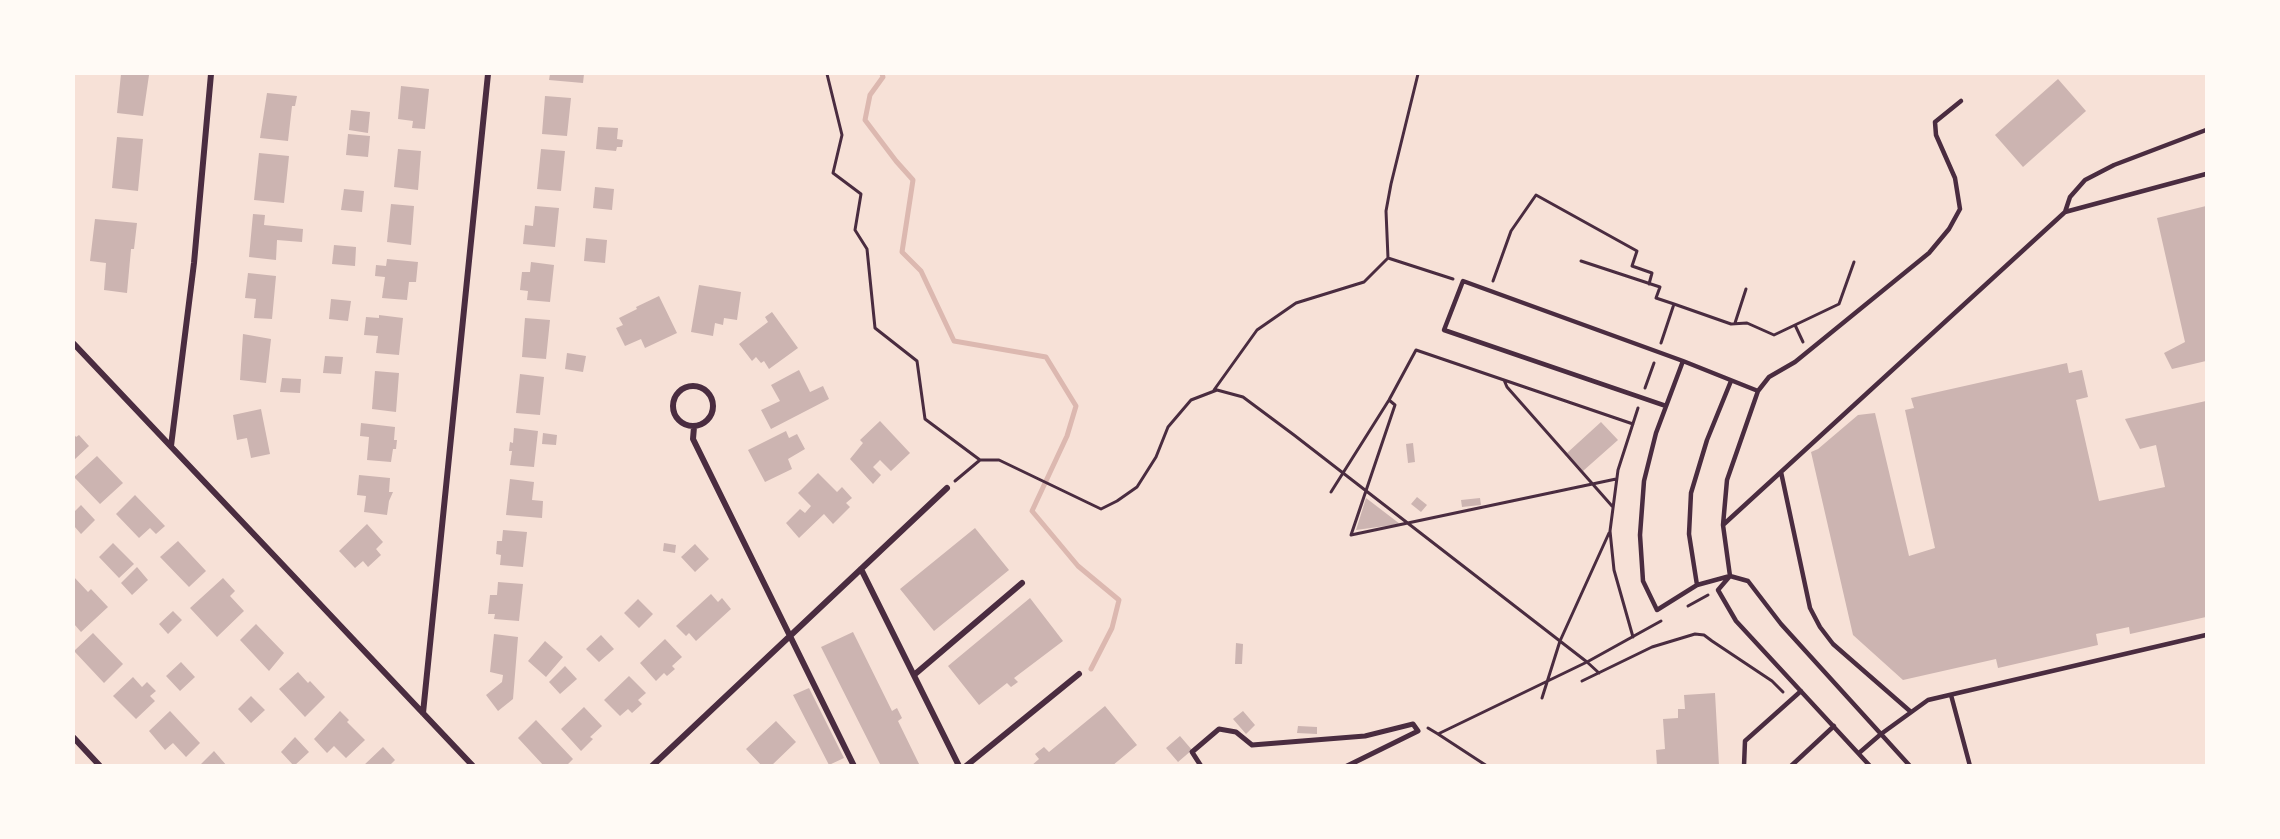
<!DOCTYPE html>
<style>
body{margin:0}
#map{position:relative;width:2280px;height:839px;overflow:hidden;background:#f7e1d7;font-family:"Archivo Narrow",sans-serif}
canvas{display:block}
.frame{position:absolute;inset:0;border:75px solid #fffaf5;pointer-events:none}
</style>
<div id="map">
<canvas width="2280" height="839"></canvas>
<div class="frame"></div>
</div>
<script>
const ctx = document.querySelector('canvas').getContext('2d');
ctx.lineJoin = 'round';
function poly(rows) {
  const path = new Path2D();
  for (const r of rows) {
    if (r.length === 3) {
      path.moveTo(r[0] + r[2], r[1]);
      path.arc(r[0], r[1], r[2], 0, 2 * Math.PI);
      continue;
    }
    path.moveTo(r[0], r[1]);
    for (let i = 2; i < r.length; i += 2) path.lineTo(r[i], r[i + 1]);
  }
  return path;
}
function strokePath(path, color, width, dash) {
  ctx.strokeStyle = color;
  ctx.lineWidth = width;
  ctx.lineCap = dash ? 'butt' : 'round';
  ctx.setLineDash(dash || []);
  ctx.stroke(path);
}
function fill(path, color) {
  ctx.fillStyle = color;
  ctx.fill(path, 'evenodd');
}
strokePath(poly([
 [882,74,883,77,870,95,865,120,896,161,913,180,902,252,921,271,954,341,1046,357,1076,406,1067,436,1032,511,1078,566,1119,600,1112,628,1091,669]
]), '#dcb8b0', 5);
fill(poly([
 [121,74,147,74,149,75,143,116,117,113],
 [550,74,584,74,583,83,549,80],
 [2058,79,2086,111,2023,167,1995,135],
 [401,86,429,89,425,129,412,128,413,121,398,119],
 [267,93,297,96,295,106,292,106,288,141,260,138],
 [545,96,571,98,567,136,542,134],
 [351,110,370,112,368,133,349,130],
 [598,127,618,128,617,139,623,140,622,147,617,147,616,151,596,149],
 [348,134,370,136,368,157,346,155],
 [117,137,143,139,138,191,112,188],
 [398,149,421,151,418,190,394,187],
 [541,149,565,151,561,191,537,189],
 [259,153,289,156,284,203,254,200],
 [595,187,614,189,612,210,593,208],
 [344,189,364,191,362,212,341,210],
 [391,204,414,206,411,245,387,242],
 [535,206,559,208,555,247,523,244,525,225,533,226],
 [2206,206,2206,361,2172,369,2164,353,2185,342,2157,218],
 [253,214,265,215,264,225,303,229,302,242,277,240,276,260,249,257],
 [95,219,137,223,134,249,131,249,127,293,104,290,106,263,90,261],
 [586,238,607,240,605,263,584,261],
 [334,245,356,247,355,266,332,264],
 [387,259,418,262,416,282,409,282,407,300,382,298,385,277,375,276,376,265,386,266],
 [531,262,554,265,550,302,527,300,528,291,520,290,522,272,530,272],
 [248,273,276,276,272,319,254,318,256,299,245,298],
 [699,285,741,292,737,320,724,318,723,325,715,323,713,336,691,332],
 [659,296,677,333,645,348,641,339,625,346,616,328,623,325,619,318,637,309,636,307],
 [331,299,351,301,348,321,329,319],
 [772,312,798,348,769,369,764,361,761,363,756,357,752,361,739,344,768,322,765,317],
 [379,315,403,318,399,355,376,353,378,336,364,335,366,317,379,318],
 [525,318,550,320,546,359,522,357],
 [243,334,271,339,266,383,240,380],
 [567,353,586,356,583,372,565,369],
 [325,356,343,357,341,374,323,373],
 [2067,363,2069,373,2082,370,2088,397,2076,400,2099,501,2165,487,2156,445,2140,449,2125,419,2206,401,2206,617,2130,634,2129,627,2096,634,2098,645,1998,668,1996,659,1903,680,1853,635,1811,452,1818,449,1858,415,1875,413,1909,556,1935,548,1905,410,1914,408,1911,398],
 [799,370,810,392,823,386,829,399,771,429,761,410,780,401,771,385],
 [375,371,399,373,396,412,372,409],
 [520,374,544,377,540,415,516,413],
 [282,378,301,379,300,393,280,392],
 [261,409,270,454,251,458,247,438,237,440,233,415],
 [880,421,910,453,891,471,880,460,873,467,881,475,873,484,850,459,863,443,860,440],
 [1601,422,1618,440,1583,471,1567,453],
 [361,423,395,427,394,440,397,440,396,449,393,449,391,462,367,460,369,437,360,436],
 [514,428,538,431,534,467,510,465,512,451,509,451,510,442,513,443],
 [786,431,789,438,797,434,805,449,788,459,792,469,765,482,748,450],
 [543,433,557,435,556,445,542,444],
 [74,434,76,437,79,435,89,446,74,460],
 [1413,443,1415,462,1408,463,1406,444],
 [97,456,123,483,100,504,74,477],
 [818,473,837,492,842,487,852,498,846,503,850,507,833,524,824,514,799,538,786,523,800,509,805,513,811,506,798,493],
 [359,475,390,478,389,492,393,492,389,501,387,515,364,512,366,496,357,495],
 [510,479,534,482,532,500,543,501,542,518,506,515],
 [135,495,165,526,156,534,150,528,139,538,116,514],
 [1417,497,1427,505,1421,512,1411,504],
 [1366,498,1400,524,1356,530],
 [1480,498,1481,505,1462,507,1461,500],
 [81,505,95,520,81,534,74,526,74,512],
 [367,524,383,542,376,549,381,555,368,567,363,561,355,568,339,551],
 [975,528,1009,570,934,631,900,589],
 [503,530,527,532,523,567,500,565,501,555,496,554,497,541,502,541],
 [178,541,206,571,189,587,160,557],
 [113,543,134,564,119,578,99,557],
 [664,543,676,545,675,553,663,551],
 [695,544,709,559,695,572,681,557],
 [137,567,148,580,132,595,121,583],
 [74,577,88,592,91,589,108,607,81,632,74,624],
 [223,578,235,591,230,596,244,611,217,637,190,608],
 [498,582,523,584,519,621,494,619,495,614,488,614,490,595,497,595],
 [711,594,718,602,722,598,731,609,696,641,689,633,686,636,676,626],
 [1030,598,1063,641,1014,678,1018,682,1011,687,1007,683,979,705,948,666],
 [638,599,653,614,639,628,624,613],
 [173,611,182,620,168,634,159,624],
 [256,624,284,653,269,671,240,640],
 [853,632,892,711,897,708,902,718,898,721,920,766,881,766,821,647],
 [93,633,123,664,104,683,74,651],
 [494,634,518,637,513,699,498,711,486,695,502,682,503,675,490,672],
 [601,635,614,649,599,662,586,649],
 [665,639,682,657,672,666,675,669,667,676,664,673,656,681,640,663],
 [545,641,563,657,546,677,528,661],
 [1236,643,1243,644,1242,664,1235,664],
 [181,662,195,677,180,691,166,676],
 [565,666,577,679,560,694,549,682],
 [298,672,308,683,310,681,325,697,305,717,279,689],
 [629,676,646,693,638,700,642,704,632,713,628,709,620,716,604,700],
 [133,677,142,687,147,682,156,691,150,696,155,701,136,719,113,696],
 [809,688,844,758,829,765,793,695],
 [1715,693,1719,766,1657,766,1656,750,1665,749,1663,719,1678,718,1678,709,1685,709,1684,695],
 [251,696,265,710,251,723,238,709],
 [1105,706,1137,745,1112,766,1031,766,1039,759,1035,754,1044,747,1049,752],
 [584,707,602,726,590,737,593,739,581,751,561,729],
 [170,711,200,743,186,757,173,743,165,750,149,731],
 [340,711,349,720,347,722,365,740,346,758,334,746,327,753,314,739],
 [1243,711,1255,725,1246,734,1233,719],
 [536,720,573,759,566,766,544,766,518,738],
 [776,721,796,742,771,766,762,766,746,749],
 [1298,726,1317,727,1317,734,1297,733],
 [1180,736,1192,750,1178,762,1166,748],
 [295,737,309,752,294,766,281,752],
 [383,747,395,760,389,766,363,766],
 [214,751,227,766,199,766]
]), '#ccb4b1');
strokePath(poly([
 [827,74,842,135,833,173,861,194,855,230,867,249,875,328,917,361,925,419,980,460],
 [1418,74,1391,184,1386,211,1388,258,1453,279],
 [1581,261,1660,287,1656,298,1674,304],
 [1493,281,1511,231,1536,195,1637,251,1632,266,1652,273,1649,284],
 [1735,323,1746,289],
 [1795,325,1803,342],
 [1661,343,1674,304,1731,324,1747,323,1774,335,1839,304,1854,262],
 [1504,380,1507,387,1612,506],
 [1645,388,1654,363],
 [1214,390,1257,330,1296,303,1364,282,1388,258],
 [1389,400,1395,405,1351,535,1616,479],
 [955,481,980,460,999,460,1101,509,1117,501,1137,487,1156,457,1168,427,1191,400,1217,390,1243,397,1294,435,1587,662,1661,621],
 [1331,492,1389,400,1416,350,1633,424],
 [1688,606,1708,595],
 [1633,637,1614,570,1610,531,1618,470,1638,408],
 [1582,681,1652,647,1695,634,1704,635,1712,641,1772,681,1783,692],
 [1542,698,1560,641,1609,533],
 [1428,728,1438,734,1587,662,1599,673],
 [1438,734,1487,766]
]), '#4a2c40', 3);
strokePath(poly([
 [2065,212,2070,197,2085,180,2114,165,2206,130],
 [1758,391,1769,377,1795,362,1929,253,1949,229,1960,209,1955,178,1936,135,1935,122,1961,101],
 [1666,406,1444,330,1463,281,1683,361],
 [1781,472,1810,608,1820,627,1833,644,1911,712],
 [1723,525,1727,480,1758,391,1683,361,1656,433,1644,481,1640,535,1643,581,1657,610,1697,585,1730,576],
 [1730,576,1723,525,2065,212,2206,174],
 [1730,576,1748,581,1781,624,1910,766],
 [1730,576,1718,590,1736,621,1870,766],
 [1697,585,1689,534,1691,493,1707,440,1731,381],
 [1951,695,1970,766],
 [1859,753,1881,734,1928,700,2206,635],
 [1744,766,1745,741,1801,691],
 [1791,766,1834,726]
]), '#4a2c40', 4.5);
strokePath(poly([
 [1201,766,1192,752,1219,729,1236,732,1252,745,1365,736,1413,724,1418,731,1347,766]
]), '#4a2c40', 5);
strokePath(poly([
 [74,344,473,766],
 [693,406,20],
 [694,427,693,439,854,766],
 [171,446,194,263,211,74],
 [861,569,959,766],
 [914,675,1022,583],
 [423,713,488,74],
 [74,738,100,766],
 [652,766,947,488],
 [966,766,1079,674]
]), '#4a2c40', 6);
</script>
